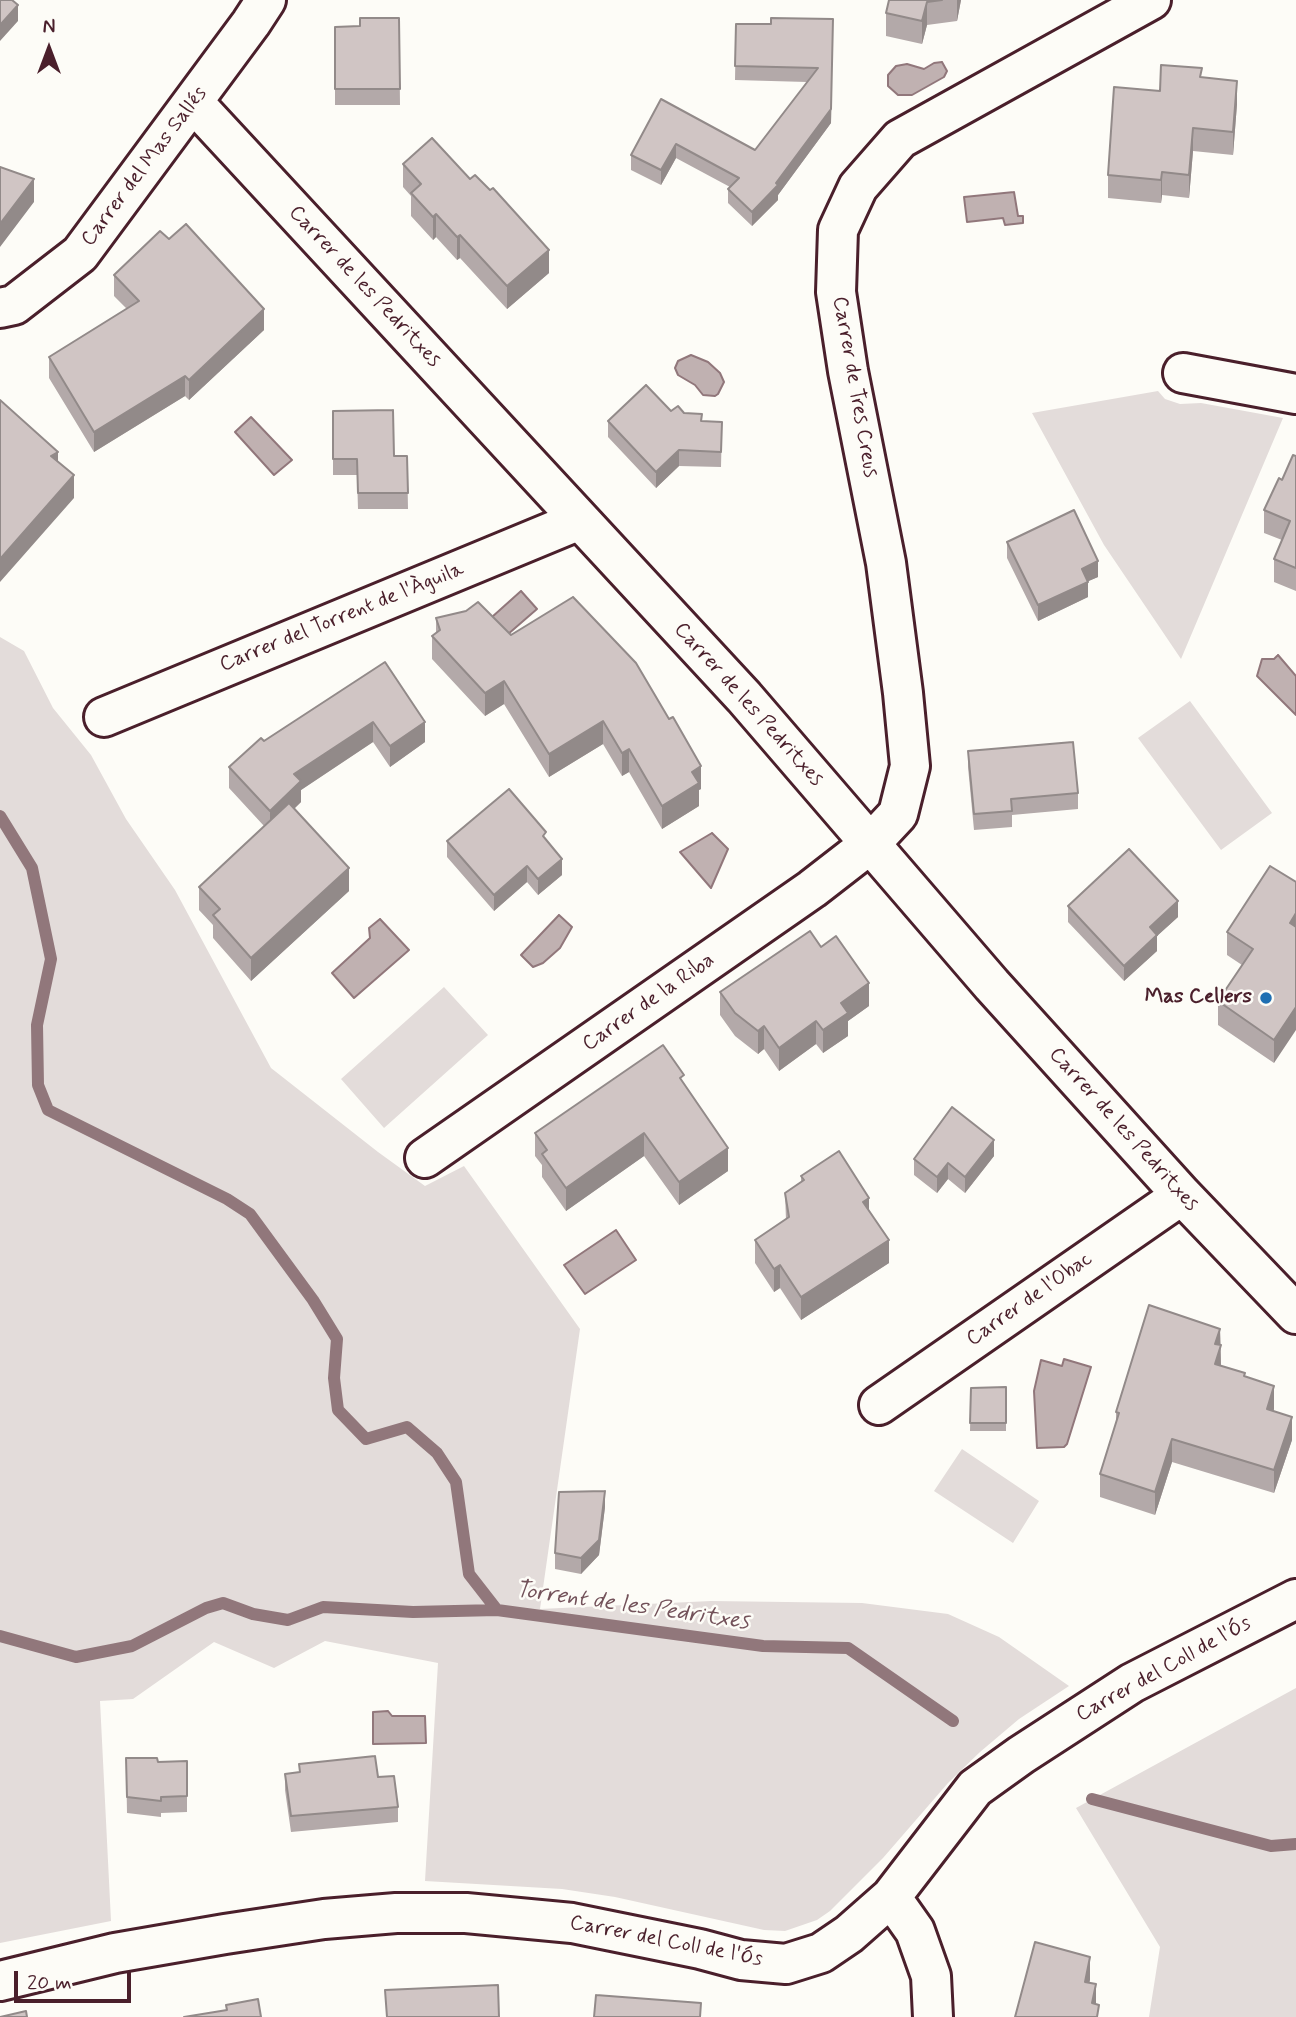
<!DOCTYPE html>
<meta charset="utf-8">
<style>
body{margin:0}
#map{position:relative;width:1296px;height:2017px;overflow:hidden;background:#fdfcf7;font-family:Mynerve,sans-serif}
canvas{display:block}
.north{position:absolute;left:14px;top:14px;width:70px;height:70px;-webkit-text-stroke:5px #fdfcf7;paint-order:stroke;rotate:0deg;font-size:19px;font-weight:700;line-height:28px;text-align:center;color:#4a1f2b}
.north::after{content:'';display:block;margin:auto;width:24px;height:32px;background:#4a1f2b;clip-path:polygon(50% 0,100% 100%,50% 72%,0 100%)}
.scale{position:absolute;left:14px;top:1971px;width:117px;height:32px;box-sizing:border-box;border:4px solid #4a1f2b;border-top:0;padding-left:9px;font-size:21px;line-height:24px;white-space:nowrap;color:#4a1f2b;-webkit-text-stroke:5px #fdfcf7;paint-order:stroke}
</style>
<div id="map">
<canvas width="1296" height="2017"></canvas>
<div class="north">N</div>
<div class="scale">20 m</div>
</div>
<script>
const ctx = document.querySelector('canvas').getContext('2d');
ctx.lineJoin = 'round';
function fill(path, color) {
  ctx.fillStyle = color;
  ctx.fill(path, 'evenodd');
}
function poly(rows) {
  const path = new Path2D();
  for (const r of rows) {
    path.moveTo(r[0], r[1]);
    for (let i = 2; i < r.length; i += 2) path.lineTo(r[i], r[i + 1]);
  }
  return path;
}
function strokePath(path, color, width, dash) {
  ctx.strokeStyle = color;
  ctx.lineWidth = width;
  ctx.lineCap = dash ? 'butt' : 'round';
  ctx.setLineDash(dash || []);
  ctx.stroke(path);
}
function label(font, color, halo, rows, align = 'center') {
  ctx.font = font + ' Mynerve,sans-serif';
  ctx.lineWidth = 5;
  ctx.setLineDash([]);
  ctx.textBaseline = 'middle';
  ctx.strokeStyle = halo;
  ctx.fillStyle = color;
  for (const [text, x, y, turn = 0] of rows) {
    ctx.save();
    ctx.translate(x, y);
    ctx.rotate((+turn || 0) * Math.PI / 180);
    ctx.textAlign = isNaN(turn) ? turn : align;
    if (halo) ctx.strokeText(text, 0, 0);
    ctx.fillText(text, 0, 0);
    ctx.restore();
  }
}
fill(poly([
 [1158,391,1165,399,1180,404,1201,403,1283,418,1181,659,1104,545,1032,413],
 [0,637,24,651,53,708,91,755,126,819,175,890,271,1068,378,1152,425,1186,464,1166,580,1329,540,1609,711,1601,862,1603,948,1614,999,1637,1069,1686,1019,1719,980,1752,948,1783,883,1858,830,1911,817,1920,785,1931,764,1930,615,1897,562,1889,425,1881,438,1663,325,1641,274,1668,214,1642,133,1699,100,1701,111,1921,0,1943],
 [1190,701,1272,813,1221,850,1138,738],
 [444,987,488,1035,384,1128,341,1079],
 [962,1449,1039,1501,1013,1543,934,1491],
 [1296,1688,1296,2017,1149,2017,1160,1947,1076,1808]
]), '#e3dcda');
const water = poly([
 [942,62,947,71,944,77,912,95,898,95,888,86,888,75,896,66,907,64,924,69,934,63,942,62],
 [1014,192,1018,216,1023,216,1023,223,1005,225,1003,218,967,222,964,197,1014,192],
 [691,355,708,362,720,373,724,382,718,394,715,396,703,395,695,385,678,375,675,368,678,361,691,355],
 [251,417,292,460,274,475,235,432,251,417],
 [521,591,537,609,507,635,492,617,521,591],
 [1278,655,1296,676,1296,715,1257,676,1262,659,1274,659,1278,655],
 [712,833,728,849,711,888,680,852,712,833],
 [559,915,572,927,560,948,543,963,533,967,521,955,559,915],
 [380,919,409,950,354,998,332,973,370,938,369,928,380,919],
 [616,1230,636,1260,585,1294,564,1265,616,1230],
 [1064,1359,1091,1367,1067,1444,1064,1447,1037,1448,1034,1391,1041,1360,1062,1366,1064,1359],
 [388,1711,392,1716,425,1716,426,1743,373,1744,373,1712,388,1711]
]);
fill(water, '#c0b1b1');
strokePath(water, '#91777b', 2);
strokePath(poly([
 [0,816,32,868,51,959,37,1025,38,1085,48,1110,227,1199,250,1214,313,1300,337,1339,334,1378,338,1410,366,1439,407,1427,437,1453,456,1482,469,1574,497,1610,763,1646,848,1648,953,1721],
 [0,1636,76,1657,132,1646,206,1608,223,1603,253,1614,288,1620,323,1607,413,1612,497,1610],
 [1092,1799,1271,1846,1296,1844]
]), '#91777b', 12);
const street = poly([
 [193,102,744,697,992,985,1182,1195,1296,1314],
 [0,308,14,305,80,254,251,23,266,0],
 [1183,373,1296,394],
 [104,717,580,520],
 [425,1158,812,889,870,844,898,814,910,766,903,693,886,563,848,371,836,292,838,230,858,187,900,139,1151,0],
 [879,1405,1182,1195],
 [891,1897,915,1931,931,1976,933,2017],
 [0,1981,115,1953,225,1934,324,1919,396,1913,466,1913,572,1923,700,1949,741,1960,786,1964,821,1953,849,1934,891,1897,975,1788,1021,1755,1132,1683,1296,1599]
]);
strokePath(street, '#4a1f2b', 44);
strokePath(street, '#fdfcf7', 38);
fill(poly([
 [889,0,961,0,957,21,927,25,922,44,886,36,886,13],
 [399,18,400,105,335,105,335,27,360,26],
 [833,19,831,123,778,195,778,200,752,226,728,203,728,189,730,187,676,158,661,185,631,170,631,155,661,99,755,150,807,82,735,80,736,24,771,24],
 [1202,78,1237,104,1233,155,1193,151,1189,198,1162,195,1161,203,1108,198,1108,175,1160,91],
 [403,164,549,273,507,309,460,258,457,260,436,237,433,240,411,216,411,196,403,187],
 [114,275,264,330,189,400,185,396,94,452,49,378,49,357,127,309,114,296],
 [333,411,394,456,407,456,408,509,358,509,357,475,333,475],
 [671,411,684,413,702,421,722,422,721,467,679,466,656,488,608,437,608,421],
 [1296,456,1296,591,1274,582,1274,559,1282,540,1264,533,1264,510],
 [1007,542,1098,577,1088,581,1088,597,1038,621,1007,558],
 [436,618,511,635,701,789,699,790,699,806,662,829,629,772,622,776,603,744,549,777,504,704,485,716,432,659,432,636,436,633],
 [385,662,425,742,390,767,373,742,301,790,301,802,294,809,349,891,251,981,213,938,213,925,199,910,199,887,264,826,229,788,229,767,264,741],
 [968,751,1078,793,1078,809,1012,815,1012,827,974,830,968,767],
 [546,840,562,875,538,895,527,882,494,911,447,857,447,841],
 [1296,882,1274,1063,1218,1025,1218,1001,1242,965,1227,955,1227,932],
 [1068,906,1178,917,1157,936,1157,951,1124,981,1068,922],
 [821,947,869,1006,848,1021,848,1036,823,1053,816,1044,779,1071,764,1049,758,1054,735,1036,720,1015,720,992],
 [684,1084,728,1171,679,1205,644,1156,566,1211,542,1177,542,1165,535,1156,535,1133],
 [994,1156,965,1193,948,1179,937,1193,914,1175,914,1159],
 [801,1176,869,1212,889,1263,801,1320,780,1288,774,1292,755,1263,755,1240,786,1220,785,1193,801,1182],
 [1220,1329,1221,1366,1245,1377,1274,1409,1273,1411,1292,1440,1274,1493,1172,1462,1155,1515,1100,1497,1100,1474,1116,1424,1116,1412],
 [1006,1387,1006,1431,970,1431,971,1388],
 [605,1507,599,1555,581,1574,555,1569,555,1553],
 [126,1758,158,1762,187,1761,187,1812,161,1813,161,1817,127,1813],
 [299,1764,398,1807,398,1822,291,1832,285,1790,285,1774,299,1772]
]), '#b3a9a9');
fill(poly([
 [957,0,961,0,957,21],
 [927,2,927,25,922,44,922,21],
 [18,5,18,21,0,41,0,25],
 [833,19,831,123,778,195,778,200,752,226,752,212,776,183,831,109],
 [1237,81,1237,104,1233,155,1233,132],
 [1193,128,1193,151,1189,198,1189,175],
 [676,144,676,158,661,185,661,170],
 [1162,172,1162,195,1161,203,1161,180],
 [34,179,34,202,0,247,0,224],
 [436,214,436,237,433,240,433,217],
 [460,235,460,258,457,260,457,237],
 [549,250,549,273,507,309,507,286],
 [264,309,264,330,189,400,189,380],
 [185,376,185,396,94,452,94,432],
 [679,450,679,466,656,488,656,472],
 [58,452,58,475,51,456],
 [74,475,74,498,0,582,0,559],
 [1098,561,1098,577,1082,584,1082,569],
 [1088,582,1088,597,1038,621,1038,605],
 [504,681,504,704,485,716,485,693],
 [603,721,603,744,549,777,549,754],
 [373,722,373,742,301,790,301,802,270,832,270,811,294,774],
 [425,722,425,742,390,767,390,746],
 [629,749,629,772,622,776,622,753],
 [701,766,701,789,699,790,699,806,662,829,662,806,692,772],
 [562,859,562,875,538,895,538,879],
 [527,866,527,882,494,911,494,895],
 [349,868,349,891,251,981,251,958],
 [1178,901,1178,917,1157,936,1157,951,1124,981,1124,966,1150,927],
 [1296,913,1296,936,1290,923],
 [869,983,869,1006,848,1021,848,1036,823,1053,823,1030,841,1003],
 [1296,1007,1296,1030,1274,1063,1274,1040],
 [816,1021,816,1044,779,1071,779,1048],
 [764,1026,764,1049,758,1054,758,1031],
 [644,1133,644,1156,566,1211,566,1188],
 [994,1140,994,1156,965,1193,965,1177],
 [728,1148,728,1171,679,1205,679,1182],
 [948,1163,948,1179,937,1193,937,1177],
 [869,1198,869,1221,863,1202],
 [889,1240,889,1263,801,1320,801,1297],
 [780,1265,780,1288,774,1292,774,1269],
 [1220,1329,1221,1368,1215,1387,1215,1344],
 [1274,1386,1274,1409,1267,1432,1267,1409],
 [1292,1417,1292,1440,1274,1493,1274,1470],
 [1172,1439,1172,1462,1155,1515,1155,1492],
 [605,1491,605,1507,599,1555,581,1574,581,1558],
 [1090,1957,1090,1980,1085,2005,1085,1982],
 [1096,1984,1096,2007,1092,2003]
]), '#928a89');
const building = poly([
 [0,0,12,0,18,5,0,25,0,0],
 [889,0,942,0,927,2,922,21,886,13,889,0],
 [360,18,399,18,400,89,335,89,335,27,360,26,360,18],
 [771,18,833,19,831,109,776,183,778,185,752,212,728,189,739,178,676,144,661,170,631,155,661,99,755,150,818,68,735,66,736,24,771,24,771,18],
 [1161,65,1202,68,1200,77,1237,81,1233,132,1193,128,1189,175,1162,172,1161,180,1108,175,1114,87,1160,91,1161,65],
 [432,138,470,179,475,175,490,190,493,188,549,250,507,286,460,235,457,237,436,214,433,217,411,193,421,184,403,164,432,138],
 [0,167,34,179,0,224,0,167],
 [186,224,264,309,189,380,185,376,94,432,49,357,139,301,114,275,160,231,169,239,186,224],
 [646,385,671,411,678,406,684,413,702,414,701,421,722,422,721,452,679,450,656,472,608,421,646,385],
 [0,400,58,452,51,456,74,475,0,559,0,400],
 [393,410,394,456,407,456,408,493,358,493,357,459,333,459,333,411,393,410],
 [1293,455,1296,456,1296,568,1274,559,1290,521,1264,510,1279,478,1282,480,1293,455],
 [1074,510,1098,561,1082,569,1088,582,1038,605,1007,542,1074,510],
 [573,597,636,663,669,719,673,717,701,766,692,772,699,783,662,806,629,749,622,753,603,721,549,754,504,681,485,693,432,636,440,630,436,618,466,611,478,602,511,635,573,597],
 [385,662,425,722,390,746,373,722,294,774,301,781,270,811,229,767,261,738,264,741,385,662],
 [1073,742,1078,793,1011,799,1012,811,974,814,968,751,1073,742],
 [509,789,546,832,543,836,562,859,538,879,527,866,494,895,447,841,509,789],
 [289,803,349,868,251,958,213,915,220,909,199,887,289,803],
 [1129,849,1178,901,1150,927,1157,935,1124,966,1068,906,1129,849],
 [1270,866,1296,882,1296,913,1290,923,1296,927,1296,1007,1274,1040,1218,1001,1253,949,1227,932,1270,866],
 [810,931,821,947,836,936,869,983,841,1003,848,1013,823,1030,816,1021,779,1048,764,1026,758,1031,735,1013,720,992,810,931],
 [663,1045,684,1075,680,1078,728,1148,679,1182,644,1133,566,1188,542,1154,547,1150,535,1133,663,1045],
 [952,1107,994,1140,965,1177,948,1163,937,1177,914,1159,952,1107],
 [839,1151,869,1198,863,1202,889,1240,801,1297,780,1265,774,1269,755,1240,789,1217,785,1193,804,1180,801,1176,839,1151],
 [1149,1305,1220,1329,1215,1344,1221,1345,1215,1364,1245,1373,1244,1376,1274,1386,1267,1409,1292,1417,1274,1470,1172,1439,1155,1492,1100,1474,1119,1413,1116,1412,1149,1305],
 [1006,1387,1006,1423,970,1423,971,1388,1006,1387],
 [605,1491,599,1540,581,1558,555,1553,559,1492,605,1491],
 [375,1756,378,1777,394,1776,398,1807,291,1816,285,1774,300,1772,299,1764,375,1756],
 [126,1758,157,1758,158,1762,187,1761,187,1796,161,1797,161,1801,127,1797,126,1758],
 [1035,1942,1090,1957,1085,1982,1096,1984,1092,2003,1099,2005,1097,2017,1015,2017,1035,1942],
 [498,1985,499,2017,387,2017,385,1990,498,1985],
 [596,1995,701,2003,700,2017,594,2017,596,1995],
 [258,1999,261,2017,184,2017,227,2010,226,2005,258,1999],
 [26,2011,27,2017,0,2017,26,2011]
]);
fill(building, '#d0c5c4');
strokePath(building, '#928a89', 2);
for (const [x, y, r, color] of [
 [1266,998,7,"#1f6fb2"]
]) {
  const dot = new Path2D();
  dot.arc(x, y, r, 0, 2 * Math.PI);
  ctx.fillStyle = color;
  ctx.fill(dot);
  strokePath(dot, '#fdfcf7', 2.5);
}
label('21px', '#4a1f2b', '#fdfcf7', [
 ["Carrer del Mas Sallés",145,167,-53],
 ["Carrer de les Pedritxes",364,287,47],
 ["Carrer de Tres Creus",854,387,80],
 ["Carrer del Torrent de l'Àguila",342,618,-22],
 ["Carrer de les Pedritxes",748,705,48],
 ["Carrer de la Riba",649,1003,-35],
 ["Carrer de les Pedritxes",1123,1130,48],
 ["Carrer de l'Obac",1030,1300,-35],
 ["Carrer del Coll de l'Ós",1164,1670,-29],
 ["Carrer del Coll de l'Ós",666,1942,11]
]);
label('bold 21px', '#4a1f2b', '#fdfcf7', [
 ["Mas Cellers",1252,998]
], 'right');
label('italic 23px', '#73525a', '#fdfcf7', [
 ["Torrent de les Pedritxes",632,1607,8]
]);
</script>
